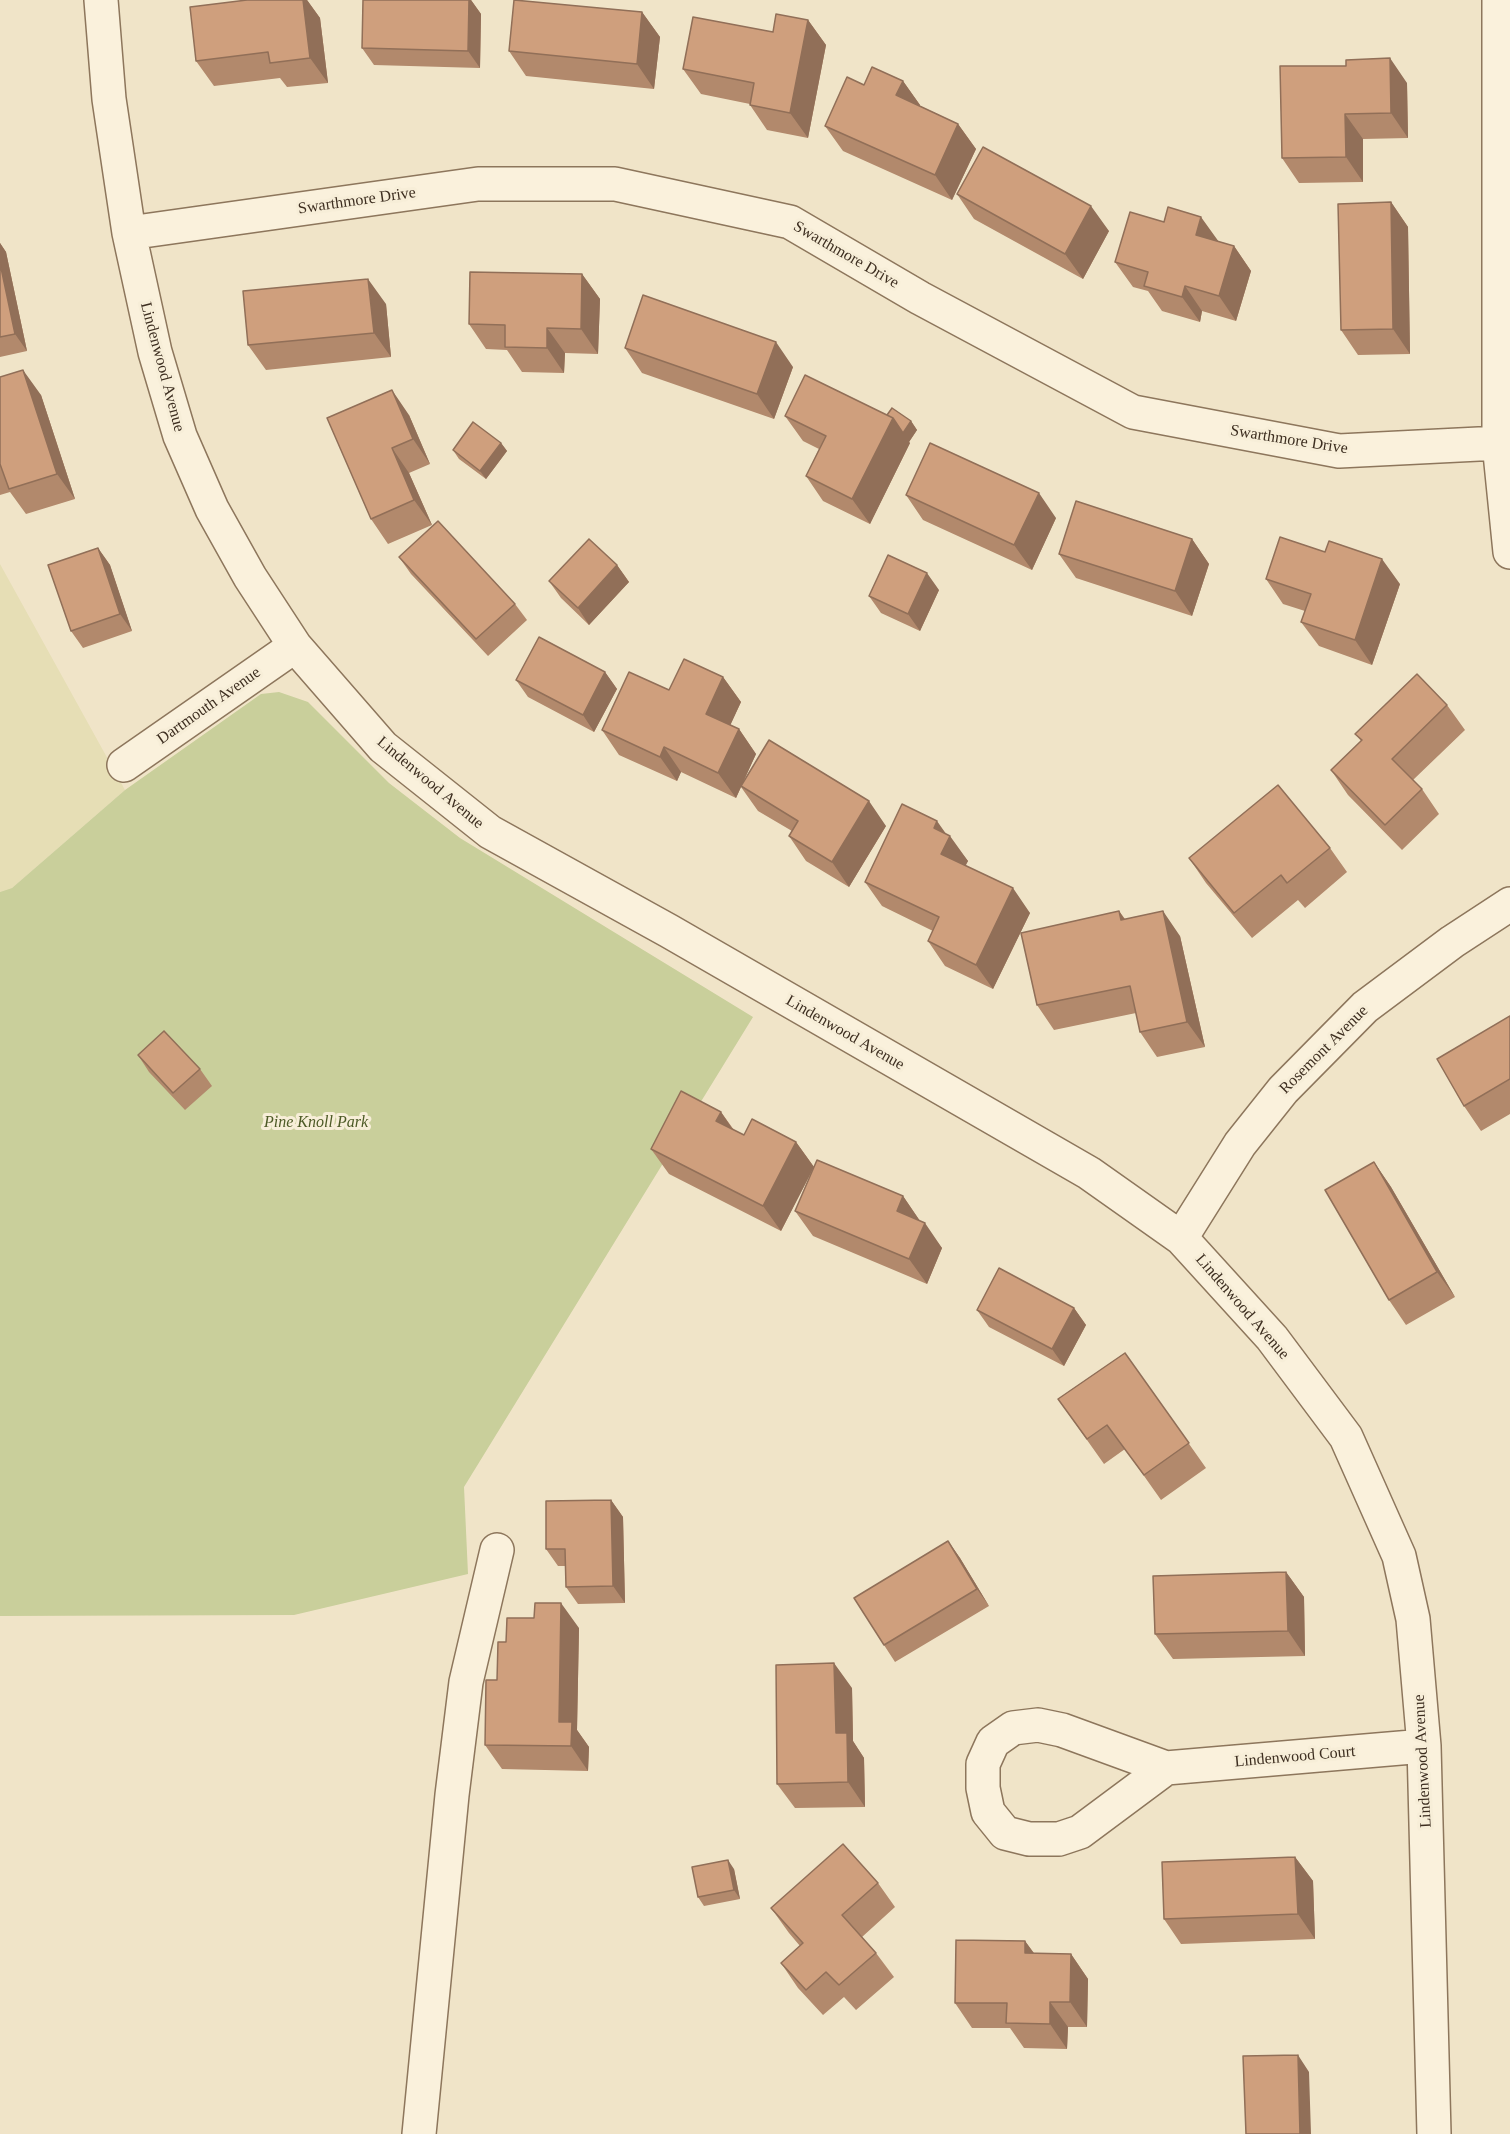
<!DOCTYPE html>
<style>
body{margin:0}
canvas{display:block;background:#f0e4c8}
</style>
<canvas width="1510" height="2134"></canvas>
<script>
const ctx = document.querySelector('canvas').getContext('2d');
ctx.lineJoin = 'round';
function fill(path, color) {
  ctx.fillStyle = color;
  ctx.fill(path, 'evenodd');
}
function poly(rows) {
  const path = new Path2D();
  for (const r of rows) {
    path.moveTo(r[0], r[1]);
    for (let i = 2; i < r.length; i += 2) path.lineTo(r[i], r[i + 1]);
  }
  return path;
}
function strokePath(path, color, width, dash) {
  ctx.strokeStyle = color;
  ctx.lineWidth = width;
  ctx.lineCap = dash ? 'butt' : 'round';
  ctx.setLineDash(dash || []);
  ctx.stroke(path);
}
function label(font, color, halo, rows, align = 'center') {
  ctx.font = font + ' "Times New Roman",serif';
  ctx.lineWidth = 6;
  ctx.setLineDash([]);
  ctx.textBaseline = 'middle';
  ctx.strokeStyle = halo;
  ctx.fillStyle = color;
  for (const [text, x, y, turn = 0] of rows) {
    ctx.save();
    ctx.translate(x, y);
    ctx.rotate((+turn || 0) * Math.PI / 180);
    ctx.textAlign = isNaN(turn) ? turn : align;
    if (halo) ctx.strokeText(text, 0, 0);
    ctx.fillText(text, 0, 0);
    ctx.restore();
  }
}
fill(poly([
 [0,564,125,790,12,888,0,892]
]), '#e6deb5');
fill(poly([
 [279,692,308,702,389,783,460,838,753,1017,464,1487,468,1574,294,1615,0,1616,0,892,12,888,125,790,261,694]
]), '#c9cf9b');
const minor = poly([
 [101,0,109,99,129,233,155,352,180,436,212,509,250,577,295,646,383,747,490,832,669,931,1089,1173,1181,1238,1272,1338,1346,1437,1399,1556,1413,1619,1424,1746,1434,2134],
 [1499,0,1499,443,1510,552],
 [129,233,478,184,615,184,790,222,920,298,1133,412,1339,451,1499,443],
 [124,765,295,646],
 [1181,1238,1240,1144,1283,1090,1365,1007,1452,942,1510,904],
 [1166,1768,1080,1832,1059,1839,1029,1839,1005,1833,988,1812,983,1788,983,1764,993,1742,1013,1728,1038,1725,1062,1730,1166,1768,1424,1746],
 [419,2134,452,1795,466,1682,497,1550]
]);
strokePath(minor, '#8d765c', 36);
strokePath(minor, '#faf1dc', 33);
fill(poly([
 [247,0,307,0,320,18,328,83,287,87,280,78,214,86,196,61],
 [363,0,471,0,481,14,480,68,374,65,362,48],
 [642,12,660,37,654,89,526,76,509,51],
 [808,20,826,45,808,138,767,130,750,105,750,104,701,94,683,69,773,32],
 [1280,66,1407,83,1408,138,1363,139,1363,182,1299,183,1282,158],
 [903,81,920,105,920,106,958,124,976,149,952,200,843,151,825,126,864,85],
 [957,194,1109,231,1083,279,974,219],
 [1391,202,1408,227,1410,354,1358,355,1341,330],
 [1218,242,1234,246,1251,271,1236,321,1202,311,1200,322,1162,311,1148,291,1133,287,1115,262],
 [0,243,6,252,27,351,0,357],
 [582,274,600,299,598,354,565,353,564,373,522,372,507,350,486,349,469,324],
 [386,304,391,357,266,370,248,345],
 [625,348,793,367,774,419,642,373],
 [0,377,41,395,75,499,26,514,10,492,0,495],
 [409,415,430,464,409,473,432,525,388,544,371,519,327,418],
 [887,415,911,421,917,430,909,442,910,443,870,524,823,501,806,476,819,449,803,441,785,416],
 [501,443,507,451,486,479,459,459,453,450],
 [906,495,1056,518,1032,570,923,520],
 [1192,539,1209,564,1192,616,1076,578,1059,554],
 [98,548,110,565,132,631,83,648,71,631],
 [399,557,515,604,527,620,488,656,411,574],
 [617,565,629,582,589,625,561,598,549,581],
 [1266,579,1400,584,1372,665,1319,646,1301,622,1305,611,1283,604],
 [939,590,920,631,881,613,869,596],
 [605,672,617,689,594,732,528,697,516,680],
 [723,677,741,702,730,725,739,729,756,754,742,784,886,826,849,887,806,861,789,836,792,831,758,811,741,787,736,798,681,772,677,781,619,755,602,730,669,690],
 [1447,705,1465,730,1413,780,1422,789,1439,814,1402,850,1348,795,1331,770,1361,741,1355,734],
 [946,834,968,861,965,865,1030,913,993,989,945,966,928,941,933,931,882,906,865,882],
 [1330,848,1347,872,1305,908,1298,900,1252,938,1206,883,1189,858],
 [1119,911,1125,919,1180,936,1205,1047,1157,1057,1140,1032,1136,1013,1054,1030,1037,1005],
 [1510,1016,1510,1114,1481,1131,1464,1106],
 [138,1055,200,1069,212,1086,185,1110,149,1072],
 [721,1112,734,1130,744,1135,796,1142,814,1167,781,1231,669,1174,651,1149],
 [1374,1162,1391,1187,1455,1297,1406,1325,1389,1300],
 [903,1196,920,1221,942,1248,927,1284,813,1236,795,1211],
 [1074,1308,1086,1325,1064,1366,989,1327,977,1310],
 [1125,1353,1206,1468,1161,1500,1125,1449,1104,1464,1058,1399],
 [611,1500,623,1517,625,1603,578,1604,566,1587,566,1566,558,1566,546,1549],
 [948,1541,960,1558,989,1606,895,1662,884,1645],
 [1286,1572,1304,1597,1305,1656,1173,1659,1155,1634],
 [579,1628,577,1730,589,1747,588,1771,502,1769,485,1745,497,1680,506,1642],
 [852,1688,853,1741,864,1758,865,1807,795,1808,777,1784],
 [1295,1857,1313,1881,1315,1939,1181,1944,1164,1919],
 [734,1869,740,1899,704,1906,698,1897],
 [878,1883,895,1907,862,1937,876,1953,894,1977,856,2010,844,1997,823,2015,798,1988,781,1963,800,1946,789,1933,771,1908],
 [1025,1941,1034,1953,1071,1954,1088,1979,1087,2027,1068,2027,1067,2049,1024,2048,1010,2028,972,2028,955,2003]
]), '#b2896c');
fill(poly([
 [303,0,307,0,320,18,328,83,310,58],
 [469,0,471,0,481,14,480,68,468,51],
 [642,12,660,37,654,89,637,64],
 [808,20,826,45,808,138,790,113],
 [1390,58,1407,83,1408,138,1391,113],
 [903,81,920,105,913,120,896,95],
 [1345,114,1363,139,1363,182,1346,157],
 [958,124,976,149,952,200,935,175],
 [1391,202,1408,227,1410,354,1393,329],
 [1091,206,1109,231,1083,279,1065,254],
 [1201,217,1219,242,1196,235],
 [0,243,6,252,27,351,15,334,0,263],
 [1234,246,1251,271,1236,321,1219,296],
 [582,274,600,299,598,354,581,329],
 [368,279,386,304,391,357,374,333],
 [1185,286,1202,311,1200,322,1182,297],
 [547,328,565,353,564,373,547,348],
 [776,342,793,367,774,419,757,394],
 [23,370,41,395,75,499,57,474],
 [392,390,409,415,430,464,413,439],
 [893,418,911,421,917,430,909,442,910,443,870,524,852,499],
 [501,443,507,451,486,479,480,471],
 [392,448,409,473,432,525,414,500],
 [1039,493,1056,518,1032,570,1014,545],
 [1192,539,1209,564,1192,616,1175,591],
 [98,548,110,565,132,631,120,614],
 [1382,559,1400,584,1372,665,1355,640],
 [617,565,629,582,589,625,578,608],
 [927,573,939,590,920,631,908,614],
 [605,672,617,689,594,732,583,715],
 [723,677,741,702,724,739,706,714],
 [739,729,756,754,736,798,718,773],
 [664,747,681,772,677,781,660,757],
 [869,801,886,826,849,887,832,862],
 [937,821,949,838,950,836,968,861,959,879,941,854,934,828],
 [1013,888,1030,913,993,989,976,965],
 [1119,911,1136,936,1121,920],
 [1163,911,1180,936,1205,1047,1187,1022],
 [721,1112,738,1137,716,1121],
 [796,1142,814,1167,781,1231,763,1206],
 [1374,1162,1391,1187,1455,1297,1437,1272],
 [903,1196,920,1221,897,1211],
 [925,1223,942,1248,927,1284,909,1259],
 [1074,1308,1086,1325,1064,1366,1052,1349],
 [611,1500,623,1517,625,1603,613,1586],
 [948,1541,960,1558,989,1606,977,1589],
 [1286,1572,1304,1597,1305,1656,1288,1631],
 [561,1603,579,1628,577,1730,589,1747,588,1771,571,1746,559,1722],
 [834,1663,852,1688,853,1741,864,1758,865,1807,848,1782,836,1733],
 [1295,1857,1313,1881,1315,1939,1298,1914],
 [728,1860,734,1869,740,1899,734,1890],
 [1025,1941,1043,1966,1025,1953],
 [1071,1954,1088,1979,1087,2027,1070,2002],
 [1050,2002,1068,2027,1067,2049,1050,2024],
 [1298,2055,1309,2072,1311,2134,1300,2134]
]), '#916f58');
const building = poly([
 [247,0,303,0,310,58,270,63,268,52,196,61,190,7,247,0],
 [363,0,469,0,468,51,362,48,363,0],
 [514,0,642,12,637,64,509,51,514,0],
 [776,14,808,20,790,113,750,105,754,83,683,69,693,17,773,32,776,14],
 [1390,58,1391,113,1345,114,1346,157,1282,158,1280,66,1346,66,1346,60,1390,58],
 [872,67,903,81,896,95,958,124,935,175,825,126,847,77,864,85,872,67],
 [983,147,1091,206,1065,254,957,194,983,147],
 [1391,202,1393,329,1341,330,1338,204,1391,202],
 [1168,207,1201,217,1196,235,1234,246,1219,296,1185,286,1182,297,1144,286,1148,272,1115,262,1130,212,1164,222,1168,207],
 [0,263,15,334,0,337,0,263],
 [470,272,582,274,581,329,547,328,547,348,505,347,505,325,469,324,470,272],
 [368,279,374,333,248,345,243,291,368,279],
 [643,295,776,342,757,394,625,348,643,295],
 [23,370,57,474,9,489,0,464,0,377,23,370],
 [805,375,893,418,852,499,806,476,826,436,785,416,805,375],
 [392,390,413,439,392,448,414,500,371,519,327,418,392,390],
 [892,408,911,421,903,433,893,418,887,415,892,408],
 [473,422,501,443,480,471,453,450,473,422],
 [930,443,1039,493,1014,545,906,495,930,443],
 [1076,501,1192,539,1175,591,1059,554,1076,501],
 [438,521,515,604,476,639,399,557,438,521],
 [1280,537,1325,552,1329,541,1382,559,1355,640,1301,622,1311,594,1266,579,1280,537],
 [589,539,617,565,578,608,549,581,589,539],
 [98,548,120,614,71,631,48,565,98,548],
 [888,555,927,573,908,614,869,596,888,555],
 [539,637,605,672,583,715,516,680,539,637],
 [684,659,723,677,706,714,739,729,718,773,664,747,660,757,602,730,629,672,669,690,684,659],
 [1417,674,1447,705,1392,759,1422,789,1385,825,1331,770,1362,740,1355,734,1417,674],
 [769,740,869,801,832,862,789,836,798,821,741,786,769,740],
 [1278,785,1330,848,1287,883,1281,875,1234,913,1189,858,1278,785],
 [902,804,937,821,934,828,950,836,941,854,1013,888,976,965,928,941,939,917,865,882,902,804],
 [1119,911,1121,920,1163,911,1187,1022,1140,1032,1130,986,1037,1005,1021,933,1119,911],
 [1510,1016,1510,1079,1464,1106,1437,1059,1510,1016],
 [164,1031,200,1069,173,1093,138,1055,164,1031],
 [681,1091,721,1112,716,1121,744,1135,752,1119,796,1142,763,1206,651,1149,681,1091],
 [817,1160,903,1196,897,1211,925,1223,909,1259,795,1211,817,1160],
 [1374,1162,1437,1272,1389,1300,1325,1190,1374,1162],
 [999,1268,1074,1308,1052,1349,977,1310,999,1268],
 [1125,1353,1189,1443,1144,1475,1107,1425,1087,1439,1058,1399,1125,1353],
 [611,1500,613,1586,566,1587,565,1549,546,1549,546,1501,611,1500],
 [948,1541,977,1589,884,1645,854,1598,948,1541],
 [1286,1572,1288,1631,1155,1634,1153,1576,1286,1572],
 [535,1603,561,1603,559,1722,572,1722,571,1746,485,1745,486,1680,497,1680,498,1642,506,1642,507,1618,534,1618,535,1603],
 [834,1663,836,1733,847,1733,848,1782,777,1784,776,1665,834,1663],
 [843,1844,878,1883,842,1915,876,1953,839,1985,826,1972,806,1990,781,1963,803,1943,771,1908,843,1844],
 [1295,1857,1298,1914,1164,1919,1162,1862,1295,1857],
 [728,1860,734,1890,698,1897,692,1867,728,1860],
 [956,1940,1025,1941,1025,1953,1071,1954,1070,2002,1050,2002,1050,2024,1006,2023,1007,2003,955,2003,956,1940],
 [1298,2055,1300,2134,1246,2134,1243,2056,1298,2055]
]);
fill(building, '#cf9f7d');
strokePath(building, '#916f58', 1.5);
label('16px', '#3d2e20', '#f7eed8', [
 ["Swarthmore Drive",357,201,-8],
 ["Swarthmore Drive",846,255,30],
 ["Lindenwood Avenue",162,367,75],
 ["Swarthmore Drive",1289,440,9],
 ["Dartmouth Avenue",209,706,-35],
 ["Lindenwood Avenue",430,783,40],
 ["Lindenwood Avenue",845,1033,30],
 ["Rosemont Avenue",1324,1050,-45],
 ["Lindenwood Avenue",1242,1307,49],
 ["Lindenwood Court",1295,1757,-5],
 ["Lindenwood Avenue",1423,1761,-93]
]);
label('italic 16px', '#4d5a26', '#f7eed8', [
 ["Pine Knoll Park",316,1123]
]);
</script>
